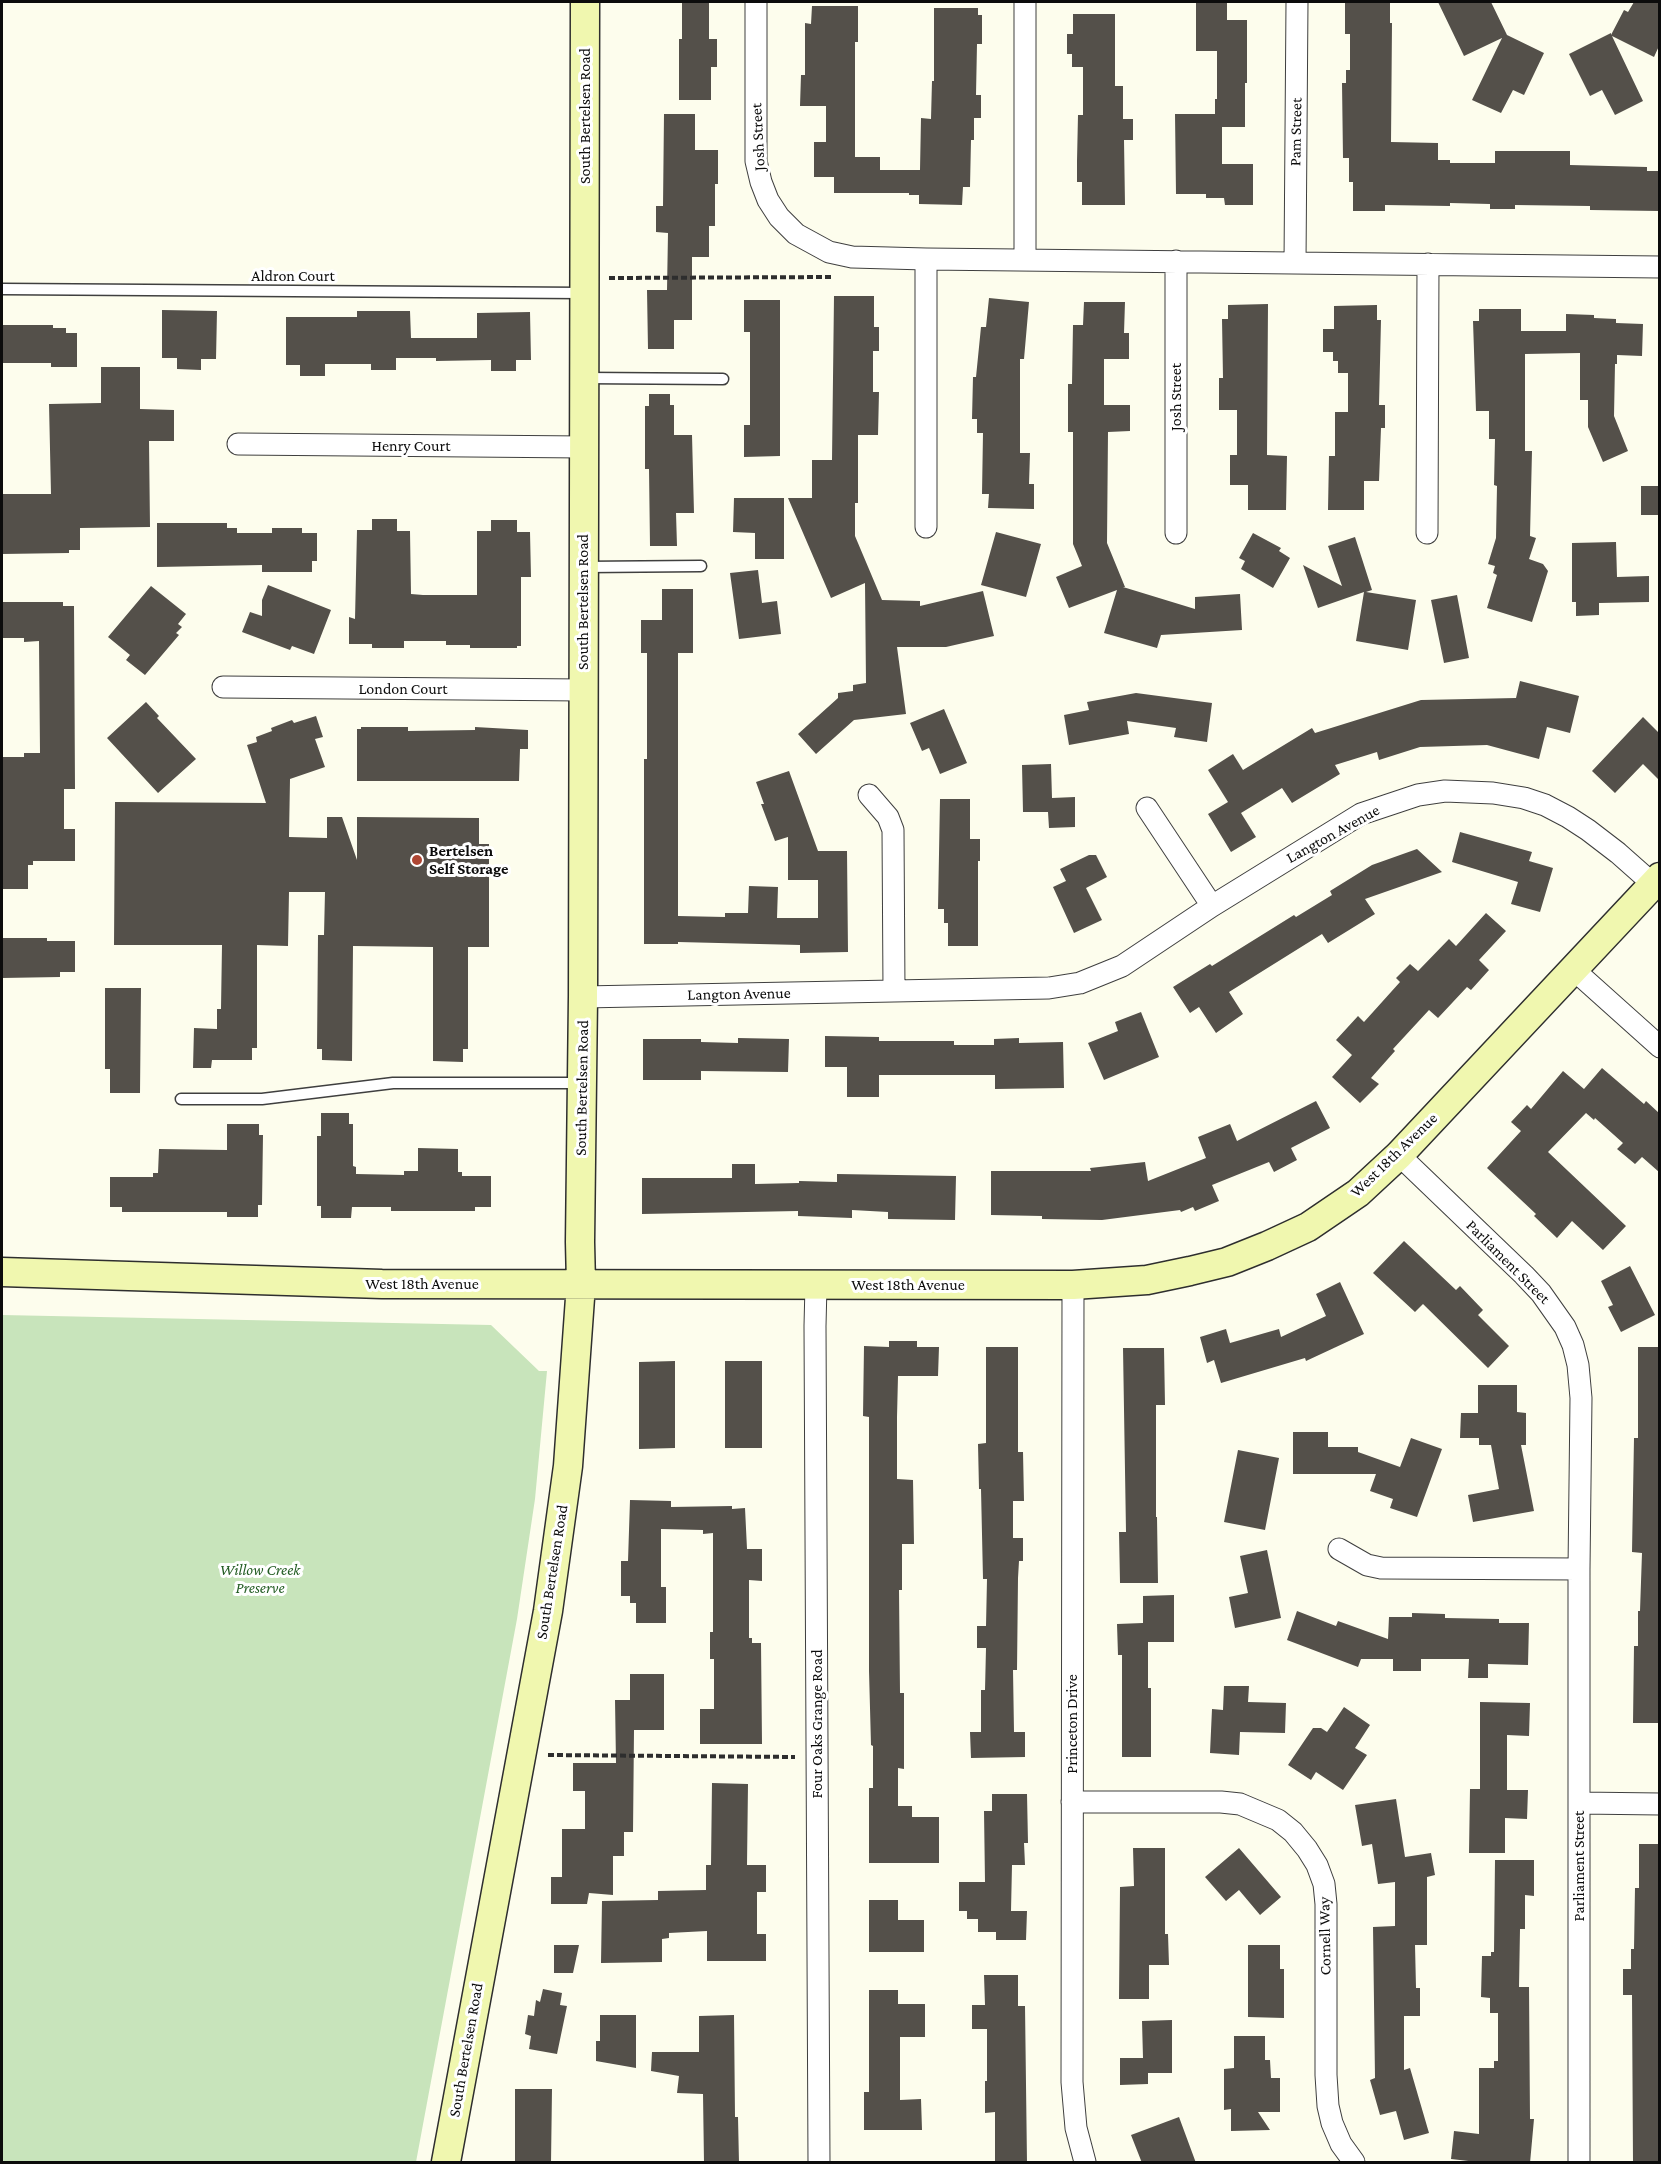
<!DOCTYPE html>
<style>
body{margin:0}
#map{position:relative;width:1661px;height:2164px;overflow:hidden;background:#fdfded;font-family:"Crimson Pro",serif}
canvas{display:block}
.frame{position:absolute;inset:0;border:3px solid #0c0c0c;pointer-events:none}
</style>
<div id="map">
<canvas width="1661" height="2164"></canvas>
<div class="frame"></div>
</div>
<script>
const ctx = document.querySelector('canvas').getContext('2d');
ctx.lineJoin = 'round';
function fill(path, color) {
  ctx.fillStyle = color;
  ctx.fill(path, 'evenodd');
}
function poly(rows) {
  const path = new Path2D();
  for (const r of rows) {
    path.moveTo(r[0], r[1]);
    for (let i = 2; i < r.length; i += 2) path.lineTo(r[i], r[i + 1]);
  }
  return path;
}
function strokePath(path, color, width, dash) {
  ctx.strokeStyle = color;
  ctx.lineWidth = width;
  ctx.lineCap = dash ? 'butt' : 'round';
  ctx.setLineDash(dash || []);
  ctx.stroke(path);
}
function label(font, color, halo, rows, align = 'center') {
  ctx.font = font + ' "Crimson Pro",serif';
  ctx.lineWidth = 6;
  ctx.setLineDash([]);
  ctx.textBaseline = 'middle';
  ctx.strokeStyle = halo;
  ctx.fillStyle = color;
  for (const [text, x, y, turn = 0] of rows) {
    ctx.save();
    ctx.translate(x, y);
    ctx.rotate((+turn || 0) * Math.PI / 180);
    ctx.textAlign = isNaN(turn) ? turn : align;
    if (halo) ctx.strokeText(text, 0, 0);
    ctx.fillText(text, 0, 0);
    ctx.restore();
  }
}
fill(poly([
 [2,1315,491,1325,539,1371,547,1371,535,1499,517,1619,416,2162,2,2162]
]), '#c8e4bb');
fill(poly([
 [682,2,709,2,709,39,717,39,717,67,711,67,711,100,679,100,679,39,682,39],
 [1196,2,1227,2,1227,20,1247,20,1247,83,1245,83,1245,127,1222,127,1222,164,1253,164,1253,205,1225,205,1224,198,1206,198,1206,194,1176,194,1175,114,1215,114,1215,99,1217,99,1217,51,1196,51],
 [1345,2,1390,2,1390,23,1392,23,1391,142,1438,143,1438,160,1450,160,1450,163,1495,163,1495,151,1570,151,1570,165,1647,167,1647,171,1659,171,1659,211,1590,210,1590,206,1515,205,1515,209,1490,209,1490,204,1450,203,1450,206,1385,205,1385,211,1353,211,1353,182,1349,182,1349,158,1343,158,1342,83,1346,83,1346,70,1350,70,1350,34,1345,34],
 [1438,2,1491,2,1507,35,1544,53,1524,95,1513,90,1501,113,1472,100,1502,38,1464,56],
 [1634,2,1659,2,1659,46,1654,57,1612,36,1643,101,1615,115,1602,90,1590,96,1569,54,1611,33,1611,35,1624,10,1628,12],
 [812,6,858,6,858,42,855,42,855,157,880,157,880,170,920,170,921,118,931,119,932,81,934,81,934,8,978,8,978,15,982,15,982,44,977,44,976,95,981,95,981,118,974,118,974,140,971,140,970,187,963,187,962,205,919,204,919,195,909,195,909,193,834,193,834,177,814,177,814,142,826,142,826,106,800,106,801,75,805,75,805,23,811,24],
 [1073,14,1115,14,1115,86,1123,86,1123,119,1133,119,1133,140,1124,140,1125,205,1082,205,1082,182,1077,182,1077,161,1078,115,1083,115,1083,67,1072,67,1072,54,1067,54,1067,34,1073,34],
 [664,114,695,114,695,150,718,150,718,184,715,184,715,226,709,226,709,257,692,257,692,320,674,320,674,349,648,349,647,290,667,290,668,233,656,232,656,206,663,206],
 [834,296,874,296,874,327,879,327,879,351,873,351,873,392,879,392,878,435,858,435,858,503,855,503,855,536,882,600,920,601,920,606,983,591,994,636,946,647,897,647,906,714,854,720,816,754,798,734,838,698,838,693,853,691,853,685,866,683,865,583,831,598,788,498,812,498,812,460,832,460],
 [989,298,1029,302,1024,359,1020,359,1020,453,1030,453,1029,484,1034,484,1034,509,988,508,989,494,982,494,983,433,977,433,977,419,972,419,973,377,976,377,981,327,986,327],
 [744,300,780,300,780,456,744,457,744,425,750,425,750,332,744,332],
 [1084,302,1125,302,1124,333,1129,333,1129,359,1104,359,1104,405,1130,405,1130,431,1108,432,1107,543,1125,587,1123,587,1195,609,1195,597,1240,594,1242,630,1161,635,1157,648,1104,633,1117,590,1069,608,1056,577,1082,566,1073,544,1073,432,1068,432,1068,384,1072,384,1073,325,1083,325],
 [1268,304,1267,455,1287,456,1286,510,1248,510,1248,485,1230,485,1230,455,1237,455,1237,410,1219,410,1219,378,1223,378,1222,319,1228,319,1228,305],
 [1377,305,1377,320,1381,320,1379,405,1385,405,1385,428,1381,428,1379,481,1364,481,1364,510,1328,510,1329,456,1335,456,1335,412,1348,412,1348,373,1338,373,1338,361,1333,361,1333,352,1323,352,1323,329,1334,329,1334,306],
 [1479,309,1521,309,1521,331,1566,331,1566,314,1594,315,1594,318,1616,319,1616,323,1643,324,1642,356,1617,355,1617,364,1615,364,1614,416,1628,451,1603,462,1588,427,1588,400,1580,400,1580,353,1525,354,1525,451,1532,451,1530,536,1536,538,1529,559,1543,564,1548,571,1532,622,1487,608,1497,575,1493,573,1495,566,1488,564,1496,538,1497,486,1494,485,1495,439,1489,439,1489,411,1476,411,1473,321,1479,321],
 [162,310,217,311,216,359,201,359,201,370,177,369,177,358,162,358],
 [357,311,410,311,411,338,477,338,477,313,530,312,531,360,516,360,516,371,491,371,491,360,436,361,436,358,396,358,396,370,371,370,371,364,325,364,325,376,300,376,300,365,286,365,286,317,357,317],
 [2,325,53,325,53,328,66,328,66,333,77,333,77,367,51,367,51,363,2,363],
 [101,367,140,367,140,409,174,410,174,441,149,441,150,527,80,528,80,550,69,550,69,553,2,554,2,494,51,494,49,404,101,403],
 [649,394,670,394,670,405,674,405,674,435,692,435,694,513,676,513,677,546,650,546,649,469,645,469,645,406,649,406],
 [1641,486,1659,486,1659,515,1641,515],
 [734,498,784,498,784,559,755,559,755,533,733,532],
 [372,519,397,519,397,531,410,531,411,594,423,595,477,595,477,531,491,531,491,520,517,520,517,532,530,532,531,577,521,577,521,646,517,646,517,648,470,648,470,645,446,645,446,641,404,641,404,648,372,648,372,644,349,644,349,617,355,619,357,530,372,530],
 [157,523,227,523,227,528,237,528,237,533,272,533,272,528,302,528,302,533,317,533,317,561,312,561,312,572,262,572,262,565,157,567],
 [996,532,1041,544,1026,597,981,585],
 [1253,533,1281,548,1279,551,1290,558,1273,588,1241,569,1245,561,1239,558],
 [1355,537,1372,590,1366,592,1416,600,1408,650,1356,641,1364,592,1318,608,1303,565,1342,586,1328,546],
 [1616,542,1617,577,1649,576,1649,602,1599,603,1599,615,1576,616,1576,602,1572,602,1572,543],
 [758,570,762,603,777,601,781,634,739,639,730,573],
 [268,585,331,610,314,654,292,646,290,650,242,632,250,612,262,616,262,600],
 [151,586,186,614,178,624,182,627,176,633,179,635,145,675,126,660,130,655,108,637],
 [662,589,693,589,693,653,678,653,678,916,725,917,725,913,748,913,749,886,778,887,777,918,818,918,818,880,788,880,788,837,775,841,761,804,764,804,756,782,789,771,818,851,847,851,848,952,800,953,800,945,678,942,678,944,644,944,644,759,647,759,647,653,641,653,641,620,662,620],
 [1457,595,1469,658,1444,663,1431,600],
 [2,602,63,602,63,606,74,606,75,789,64,789,64,829,75,829,75,861,33,861,33,865,28,865,28,889,2,889,2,757,24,757,24,753,40,753,39,641,24,642,24,638,2,638],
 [1520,681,1579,696,1570,733,1547,727,1539,759,1487,745,1420,747,1379,760,1377,752,1335,765,1340,774,1292,803,1282,788,1241,813,1256,837,1231,852,1208,814,1228,802,1208,770,1233,754,1243,770,1312,728,1315,733,1421,700,1516,698],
 [1136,693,1212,703,1207,742,1174,737,1176,728,1127,721,1129,734,1069,745,1064,715,1089,710,1087,702],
 [146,702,159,716,157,718,196,759,158,793,107,738],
 [944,709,967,763,940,774,929,748,922,751,910,723],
 [316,716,323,737,315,739,325,767,290,779,289,837,327,838,327,817,342,817,357,860,357,817,479,818,479,844,489,844,489,947,468,947,468,1049,463,1049,463,1062,433,1061,433,947,353,946,352,1061,322,1060,322,1049,317,1049,318,935,324,935,325,892,289,892,288,946,257,945,257,1048,252,1048,252,1060,212,1060,211,1068,193,1068,194,1028,217,1029,217,1009,221,1009,222,945,114,945,115,802,266,803,247,745,257,742,256,737,272,731,271,728,292,720,294,723],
 [1643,717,1659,733,1659,780,1643,764,1615,793,1592,771],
 [361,727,408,727,408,731,475,730,475,727,528,730,528,749,520,749,519,781,357,781,357,729,361,729],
 [1051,764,1052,798,1075,797,1075,827,1049,828,1048,812,1023,812,1022,765],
 [940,799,970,799,970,839,980,839,980,861,978,861,978,946,948,946,948,923,944,923,944,909,938,909],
 [1460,832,1532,852,1529,861,1553,868,1540,912,1511,904,1518,882,1452,862],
 [1417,849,1442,872,1365,899,1375,914,1328,943,1322,934,1229,992,1243,1014,1216,1033,1199,1007,1190,1013,1173,987,1210,964,1212,966,1294,915,1296,917,1332,895,1330,891,1372,865],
 [1089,855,1096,855,1107,877,1086,888,1102,920,1074,933,1053,887,1066,881,1060,869],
 [1486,913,1506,931,1479,960,1489,970,1471,990,1467,987,1438,1018,1429,1010,1393,1049,1395,1051,1371,1078,1379,1084,1360,1103,1332,1077,1352,1055,1336,1040,1358,1016,1364,1022,1400,982,1396,978,1410,964,1418,971,1449,939,1456,946],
 [2,938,47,938,47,941,75,941,75,972,60,972,60,977,2,978],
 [105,988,141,988,140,1093,110,1093,110,1069,105,1069],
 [1141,1012,1159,1057,1104,1080,1088,1043,1118,1031,1115,1022],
 [825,1036,879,1037,879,1041,954,1041,954,1045,994,1045,994,1039,1019,1038,1019,1043,1063,1042,1064,1088,995,1089,995,1075,879,1075,879,1097,847,1097,847,1067,825,1067],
 [738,1038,789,1039,788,1072,701,1071,701,1080,643,1080,643,1039,701,1039,701,1042,738,1043],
 [1602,1068,1644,1104,1646,1101,1659,1113,1659,1172,1642,1157,1635,1164,1617,1149,1623,1143,1595,1118,1594,1120,1586,1113,1548,1152,1626,1226,1603,1250,1572,1221,1557,1238,1534,1216,1536,1214,1487,1168,1521,1131,1511,1122,1527,1105,1531,1109,1563,1071,1584,1089],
 [1316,1101,1330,1128,1291,1148,1297,1160,1274,1172,1269,1162,1212,1185,1219,1201,1195,1211,1193,1207,1181,1212,1180,1210,1102,1220,1042,1219,1042,1216,991,1215,991,1171,1091,1171,1090,1168,1145,1162,1148,1181,1206,1158,1198,1137,1230,1124,1237,1141],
 [321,1113,349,1113,349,1124,353,1124,353,1166,356,1167,356,1174,404,1175,404,1171,418,1171,418,1148,458,1149,458,1172,462,1172,462,1176,491,1176,491,1207,475,1207,475,1211,391,1211,391,1207,352,1207,351,1218,321,1218,321,1206,317,1206,317,1136,321,1136],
 [227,1124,259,1124,259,1135,263,1135,262,1205,258,1205,258,1217,227,1217,227,1212,122,1212,122,1207,110,1207,110,1177,153,1177,153,1173,158,1173,159,1149,227,1150],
 [732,1164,755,1164,755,1184,799,1183,799,1181,837,1182,837,1174,956,1176,955,1220,888,1219,888,1212,852,1210,852,1218,798,1216,798,1211,642,1214,642,1178,732,1178],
 [1404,1241,1456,1290,1460,1286,1483,1310,1478,1315,1509,1346,1488,1368,1423,1304,1415,1312,1373,1273],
 [1630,1266,1655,1315,1621,1332,1608,1307,1613,1305,1601,1281],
 [1340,1282,1364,1334,1306,1361,1305,1358,1221,1383,1214,1360,1207,1363,1200,1337,1226,1329,1230,1343,1279,1329,1281,1337,1326,1316,1316,1294],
 [889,1341,917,1341,917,1347,939,1347,938,1376,898,1376,897,1417,897,1479,913,1480,914,1544,902,1544,902,1590,899,1590,900,1693,904,1693,904,1769,898,1768,898,1806,912,1806,912,1817,939,1817,939,1863,869,1863,869,1788,873,1788,873,1746,871,1745,869,1671,869,1417,863,1416,864,1346,889,1347],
 [986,1347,1018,1347,1018,1452,1023,1452,1024,1501,1013,1501,1013,1538,1023,1538,1023,1561,1019,1561,1018,1578,1017,1670,1013,1670,1014,1732,1025,1732,1025,1757,971,1758,970,1732,981,1732,981,1690,985,1690,986,1648,977,1648,977,1626,986,1626,987,1579,983,1579,981,1489,979,1489,978,1444,986,1443],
 [1638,1347,1659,1347,1659,1723,1633,1723,1634,1646,1638,1646,1638,1611,1640,1611,1642,1553,1632,1552,1634,1438,1638,1438],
 [1123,1348,1164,1348,1165,1405,1156,1405,1156,1517,1157,1517,1158,1583,1120,1583,1119,1532,1126,1532],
 [675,1361,675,1448,639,1449,639,1362],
 [725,1361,762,1361,762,1448,725,1448],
 [1478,1385,1517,1385,1517,1412,1526,1413,1526,1445,1521,1445,1534,1511,1473,1522,1468,1495,1499,1489,1491,1445,1479,1445,1479,1438,1460,1438,1461,1413,1478,1413],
 [1293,1432,1328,1432,1328,1447,1358,1447,1358,1452,1400,1467,1411,1438,1442,1449,1417,1517,1390,1508,1393,1499,1370,1491,1376,1474,1293,1474],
 [1238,1450,1279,1458,1265,1530,1224,1522],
 [630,1500,671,1501,671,1507,732,1506,732,1509,745,1508,747,1549,762,1549,762,1581,749,1580,749,1638,752,1638,752,1643,761,1643,762,1744,700,1744,700,1709,714,1709,714,1659,710,1659,710,1632,713,1632,713,1533,703,1534,703,1530,661,1529,661,1587,666,1587,666,1623,636,1623,636,1603,630,1603,630,1596,621,1596,621,1561,628,1561],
 [1267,1550,1281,1618,1235,1628,1229,1597,1248,1593,1240,1556],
 [1174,1595,1174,1642,1148,1642,1148,1688,1151,1688,1151,1757,1122,1757,1122,1655,1118,1655,1117,1624,1143,1623,1143,1596],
 [1297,1611,1336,1626,1338,1621,1388,1639,1389,1617,1412,1617,1412,1613,1445,1614,1445,1618,1499,1619,1499,1623,1529,1623,1528,1665,1488,1664,1488,1678,1468,1678,1469,1659,1421,1659,1421,1671,1393,1671,1393,1659,1361,1659,1358,1667,1287,1640],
 [630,1674,664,1674,664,1730,634,1730,633,1832,624,1832,624,1856,613,1856,613,1895,589,1893,587,1904,551,1904,551,1877,562,1877,562,1829,585,1829,585,1791,573,1791,573,1763,616,1763,615,1700,630,1700],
 [1224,1686,1249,1686,1248,1702,1286,1703,1285,1733,1240,1732,1239,1755,1210,1753,1212,1709,1223,1710],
 [1480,1702,1530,1703,1529,1736,1507,1735,1507,1790,1528,1790,1527,1819,1505,1818,1505,1853,1469,1853,1470,1789,1480,1789],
 [1344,1707,1370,1725,1355,1748,1367,1755,1343,1790,1316,1772,1311,1780,1288,1765,1313,1728,1321,1728,1327,1732],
 [712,1783,748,1784,747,1865,766,1865,766,1892,757,1892,757,1934,766,1934,766,1961,707,1961,707,1931,669,1933,669,1938,662,1939,662,1962,601,1963,602,1901,658,1900,658,1891,706,1890,706,1865,711,1865],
 [992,1794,1027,1794,1028,1843,1024,1843,1025,1865,1012,1865,1011,1911,1027,1911,1026,1940,996,1940,996,1932,978,1932,978,1919,967,1919,967,1911,959,1911,959,1882,985,1882,984,1811,992,1811],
 [1396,1799,1405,1857,1431,1853,1435,1875,1427,1877,1427,1945,1415,1945,1416,1988,1420,1988,1420,2016,1404,2016,1404,2070,1410,2068,1429,2133,1404,2140,1396,2111,1380,2115,1370,2080,1375,2078,1373,1927,1395,1926,1395,1882,1378,1884,1372,1844,1362,1846,1355,1805],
 [1639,1844,1659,1844,1659,2163,1633,2163,1632,1995,1623,1995,1623,1969,1631,1969,1631,1949,1634,1949,1635,1888,1639,1888],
 [1133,1848,1165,1848,1165,1934,1168,1934,1169,1965,1149,1965,1149,1999,1119,1999,1120,1887,1134,1886],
 [1239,1848,1281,1897,1260,1915,1239,1890,1226,1901,1205,1877],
 [1495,1860,1534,1860,1534,1896,1525,1895,1525,1929,1520,1929,1519,1987,1529,1987,1530,2119,1534,2119,1530,2163,1486,2163,1451,2159,1454,2131,1479,2134,1479,2068,1494,2068,1494,2061,1498,2061,1498,2013,1490,2013,1490,1998,1481,1997,1482,1956,1491,1956,1491,1952,1494,1952],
 [869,1900,898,1900,898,1920,924,1920,924,1952,869,1952],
 [554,1945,579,1945,573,1973,554,1973],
 [1248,1945,1280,1945,1280,1969,1284,1969,1284,2018,1248,2017],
 [984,1975,1018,1975,1018,2006,1025,2006,1027,2163,995,2163,995,2112,985,2113,985,2081,987,2081,987,2029,972,2029,972,2005,985,2005],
 [543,1989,562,1993,560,2005,567,2006,557,2054,529,2049,531,2036,525,2034,528,2015,534,2016,536,2000,540,2002],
 [869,1990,898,1990,898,2004,925,2004,925,2037,900,2037,900,2100,921,2099,922,2130,864,2130,864,2092,869,2092],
 [600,2015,636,2015,636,2068,596,2061,596,2041,600,2041],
 [734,2015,735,2117,738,2117,739,2163,704,2163,703,2094,677,2093,679,2076,651,2071,652,2052,699,2052,699,2016],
 [1172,2020,1172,2073,1148,2073,1148,2084,1120,2085,1120,2058,1143,2058,1142,2021],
 [1234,2036,1265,2036,1265,2060,1270,2060,1271,2078,1280,2078,1280,2112,1258,2112,1270,2130,1231,2131,1231,2109,1224,2110,1224,2069,1234,2068],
 [515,2089,552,2089,551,2163,515,2163],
 [1179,2117,1196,2163,1142,2163,1131,2135]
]), '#54504a');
const lane = poly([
 [2,289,583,293],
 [584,378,723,379],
 [584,567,701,566],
 [181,1099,262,1099,393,1083,582,1083]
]);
const street = poly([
 [756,2,756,161,761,182,768,200,779,217,796,234,829,252,852,257,926,259,1660,267],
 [926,259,926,527],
 [1025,259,1025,2],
 [1295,263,1297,2],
 [238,444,584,447],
 [1176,533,1176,261],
 [1427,533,1428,264],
 [223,687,583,690],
 [869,795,888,817,893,830,894,991],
 [1147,808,1212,906],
 [1573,969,1660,1047],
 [583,997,1049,988,1080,983,1122,966,1212,906,1361,814,1418,795,1445,791,1493,793,1524,798,1545,805,1568,817,1588,830,1618,853,1653,884],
 [1399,1155,1524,1275,1541,1293,1565,1327,1573,1345,1578,1365,1581,1398,1579,1569,1579,2162],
 [816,1285,815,1326,819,2162],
 [1073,1285,1072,2082,1076,2128,1085,2162],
 [1339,1549,1367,1565,1381,1568,1579,1569],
 [1072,1802,1221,1802,1240,1804,1278,1820,1293,1832,1307,1849,1317,1865,1324,1884,1326,1904,1326,2075,1328,2106,1332,2123,1341,2144,1354,2162],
 [1580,1803,1660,1804]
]);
const secondary = poly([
 [2,1272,382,1284,1073,1285,1147,1280,1190,1271,1227,1262,1267,1246,1308,1227,1358,1193,1399,1155,1660,877],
 [446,2162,548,1611,568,1466,581,1284,580,1242,583,997,585,2]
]);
strokePath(lane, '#3f3f3f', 13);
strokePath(street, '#3f3f3f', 23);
strokePath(secondary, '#2e2e2e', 31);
strokePath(poly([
 [609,278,833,277],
 [548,1755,795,1757]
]), '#2e2e2e', 4, [6, 3]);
strokePath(lane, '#fff', 10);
strokePath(street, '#fff', 21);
strokePath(secondary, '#f0f7af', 28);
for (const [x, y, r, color] of [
 [417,860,6,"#ae4633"]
]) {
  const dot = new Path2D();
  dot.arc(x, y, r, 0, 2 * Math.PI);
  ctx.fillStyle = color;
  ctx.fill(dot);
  strokePath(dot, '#fff', 2);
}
label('16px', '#0c0c0c', '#fff', [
 ["South Bertelsen Road",585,116,-90],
 ["Pam Street",1296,132,-89],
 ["Josh Street",758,137,-93],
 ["Aldron Court",293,276],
 ["Josh Street",1176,397,-90],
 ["Henry Court",411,446],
 ["South Bertelsen Road",583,602,-90],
 ["London Court",403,689],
 ["Langton Avenue",1333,834,-29],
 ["Langton Avenue",739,994,-1],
 ["South Bertelsen Road",582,1088,-89],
 ["West 18th Avenue",1394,1155,-44],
 ["Parliament Street",1508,1262,45],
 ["West 18th Avenue",422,1284],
 ["West 18th Avenue",908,1285],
 ["South Bertelsen Road",552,1572,-81],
 ["Four Oaks Grange Road",817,1724,-90],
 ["Princeton Drive",1072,1724,-90],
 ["Parliament Street",1579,1866,-90],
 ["Cornell Way",1325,1936,-91],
 ["South Bertelsen Road",466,2050,-80]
]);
label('bold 16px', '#0c0c0c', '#fff', [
 ["Bertelsen",429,851],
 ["Self Storage",429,869]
], 'left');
label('italic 16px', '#245d24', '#fff', [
 ["Willow Creek",260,1570],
 ["Preserve",260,1588]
]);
</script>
